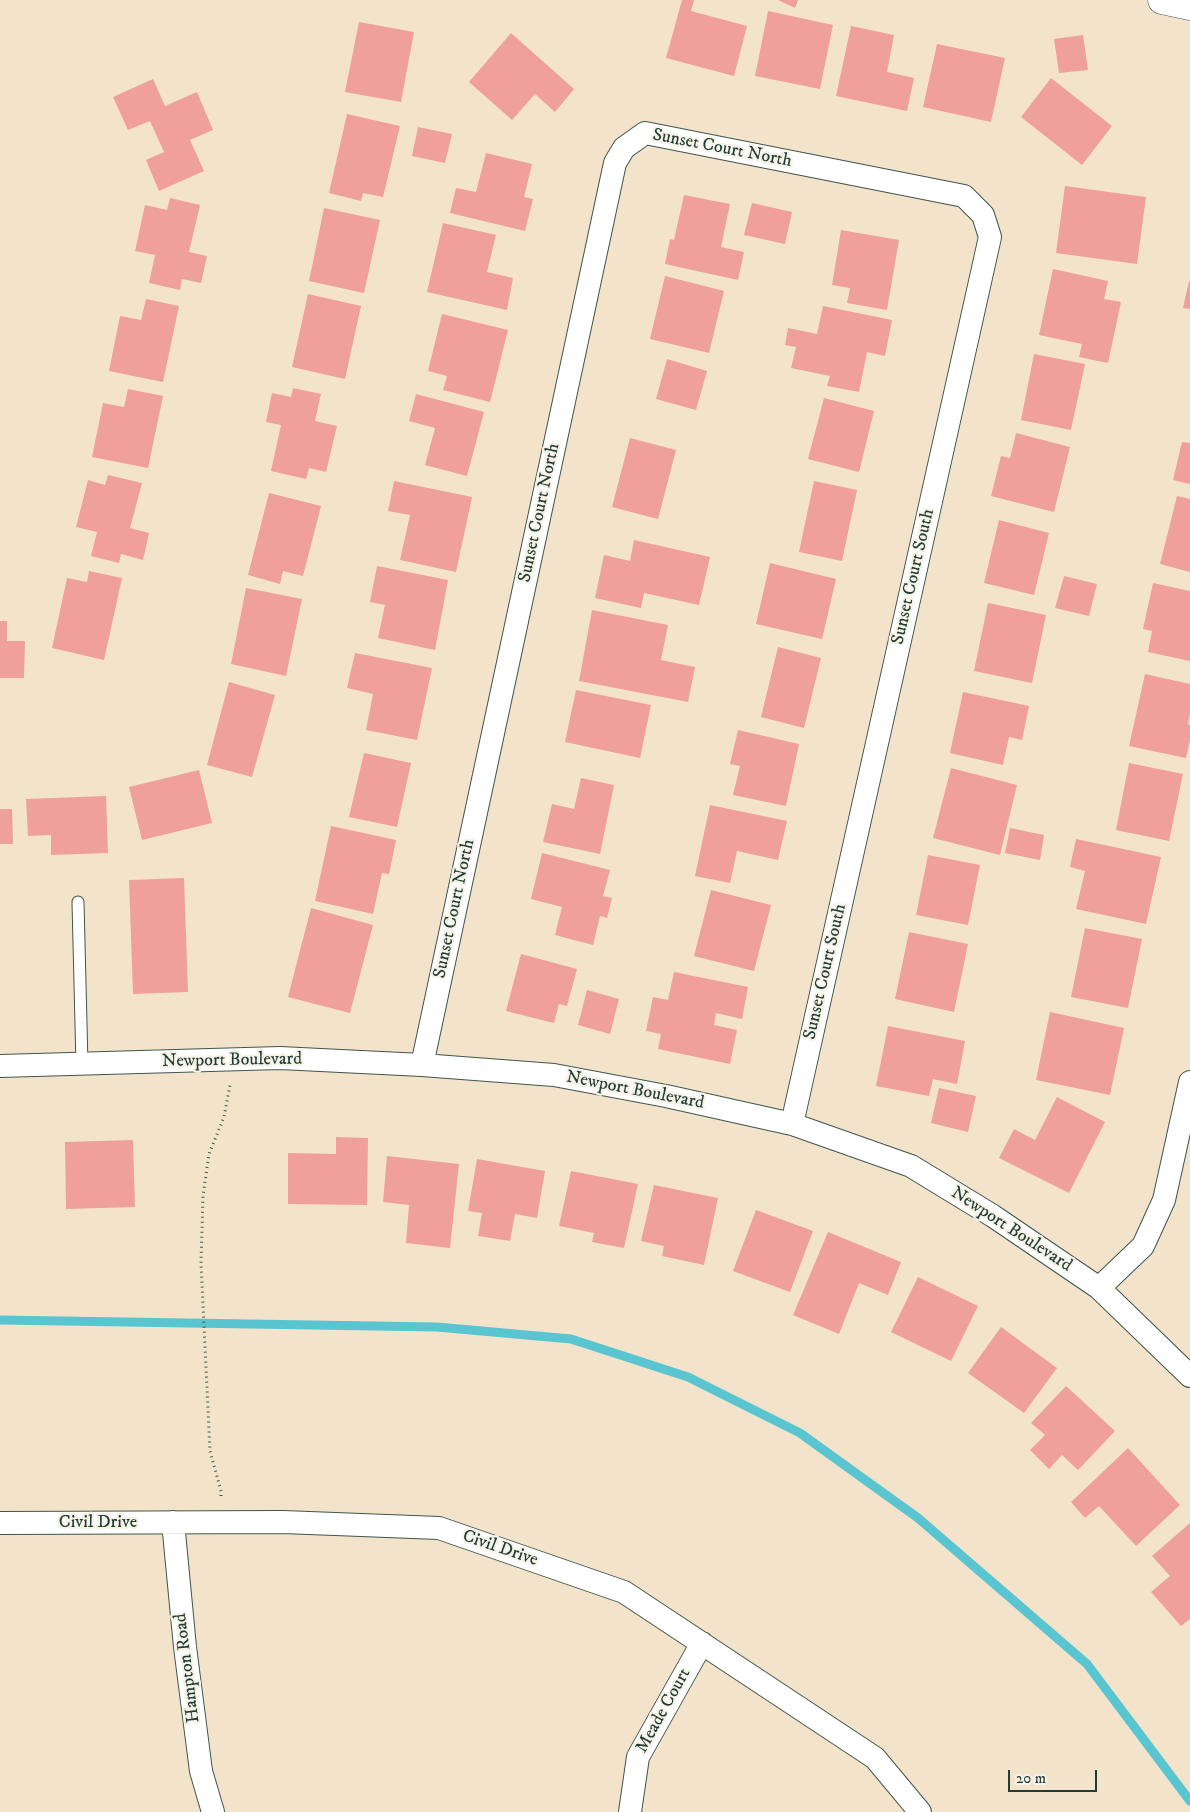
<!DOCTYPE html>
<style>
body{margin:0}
#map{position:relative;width:1190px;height:1812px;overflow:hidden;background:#f4e3cb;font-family:"IM FELL DW Pica",serif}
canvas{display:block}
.scale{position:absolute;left:1008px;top:1770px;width:89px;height:22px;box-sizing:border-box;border:2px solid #1f3d34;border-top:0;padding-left:6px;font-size:15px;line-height:18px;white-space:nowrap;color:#1f3d34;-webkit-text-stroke:4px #f7f3e8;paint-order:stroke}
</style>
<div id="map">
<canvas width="1190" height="1812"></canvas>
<div class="scale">20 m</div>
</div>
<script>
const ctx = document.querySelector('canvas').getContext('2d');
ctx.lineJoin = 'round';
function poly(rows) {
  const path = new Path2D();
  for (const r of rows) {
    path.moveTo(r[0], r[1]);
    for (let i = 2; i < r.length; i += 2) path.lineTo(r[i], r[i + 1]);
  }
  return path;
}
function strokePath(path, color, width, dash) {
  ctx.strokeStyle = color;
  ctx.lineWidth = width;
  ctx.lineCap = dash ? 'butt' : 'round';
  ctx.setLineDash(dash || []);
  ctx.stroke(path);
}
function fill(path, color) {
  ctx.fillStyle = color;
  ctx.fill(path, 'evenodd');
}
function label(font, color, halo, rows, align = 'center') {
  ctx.font = font + ' "IM FELL DW Pica",serif';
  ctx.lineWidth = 4.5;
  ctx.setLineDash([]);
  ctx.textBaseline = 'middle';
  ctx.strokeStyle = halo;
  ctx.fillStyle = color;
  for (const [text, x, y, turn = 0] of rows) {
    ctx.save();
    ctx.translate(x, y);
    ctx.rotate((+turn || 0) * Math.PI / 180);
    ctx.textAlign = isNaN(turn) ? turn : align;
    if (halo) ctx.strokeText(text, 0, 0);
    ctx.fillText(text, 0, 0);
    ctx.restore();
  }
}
strokePath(poly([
 [0,1320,437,1327,571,1339,688,1377,800,1433,918,1518,1087,1664,1190,1801]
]), '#59c5d1', 9);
fill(poly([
 [682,0,694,0,691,11,747,26,734,76,666,58],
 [778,0,798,0,795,8],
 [768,11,833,25,820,89,755,76],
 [359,22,414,32,401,102,345,92],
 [851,26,894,35,887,72,914,78,907,111,836,96],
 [511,33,574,89,555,112,535,94,512,120,469,82],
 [1083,35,1088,70,1059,73,1054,39],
 [937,44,1005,58,991,122,923,107],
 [1051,78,1112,126,1082,165,1021,117],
 [153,79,165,106,197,92,213,130,190,140,204,171,159,191,146,160,164,152,150,121,128,130,113,97],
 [347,114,400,126,383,197,363,193,361,201,329,193],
 [418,127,452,134,445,163,412,156],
 [486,153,532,164,524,197,533,199,525,231,450,213,456,188,476,192],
 [1065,186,1146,197,1137,264,1056,253],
 [684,195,730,204,721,247,744,252,738,280,665,264,670,239,674,240],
 [170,198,200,205,189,252,207,256,201,283,182,279,180,290,149,283,155,255,135,251,145,205,167,210],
 [752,203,792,212,785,244,744,235],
 [324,208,380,220,364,293,309,281],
 [443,223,496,235,487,272,513,278,507,310,427,292],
 [841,230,899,240,887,310,847,303,850,288,832,285],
 [1053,269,1108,281,1104,299,1121,302,1108,363,1079,357,1082,344,1039,335],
 [665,276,724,291,709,353,650,339],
 [1189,281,1190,282,1190,309,1183,308],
 [308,294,361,306,345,379,292,367],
 [146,299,179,306,163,382,109,371,120,316,141,320],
 [823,306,892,320,885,356,867,352,859,392,827,386,830,376,791,368,796,347,785,345,788,328,817,334],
 [442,314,508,330,490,402,443,390,447,376,428,371],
 [1034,354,1085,364,1071,430,1021,420],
 [667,359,707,371,696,410,656,399],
 [293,388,321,394,315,421,337,426,326,472,309,468,306,479,271,471,281,425,266,422,272,393,291,397],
 [128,389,163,396,148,468,92,457,103,403,124,407],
 [416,394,484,412,467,476,425,465,435,428,409,421],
 [824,398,874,411,859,472,808,459],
 [1016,433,1070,447,1054,512,991,496,1001,456,1010,458],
 [630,438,676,450,658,519,612,507],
 [1182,442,1190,443,1190,484,1173,480],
 [108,475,142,483,130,528,149,533,143,560,121,554,119,563,91,556,97,532,76,527,88,480,105,485],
 [394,481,472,497,456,572,400,560,410,515,388,511],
 [814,481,857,490,842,561,799,552],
 [269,493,321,506,303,576,283,571,280,584,248,575],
 [1177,496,1190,499,1190,572,1160,564],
 [999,520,1049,533,1034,595,984,583],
 [634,540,710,557,699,605,644,593,641,608,595,598,604,555,630,561],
 [770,563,836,579,822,639,756,624],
 [377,566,448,580,435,650,378,638,385,605,370,602],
 [89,571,122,578,104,660,52,648,67,578,87,582],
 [1064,576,1097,584,1089,616,1055,608],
 [1153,583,1190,591,1190,661,1148,652,1152,631,1143,629],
 [246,588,302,599,286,676,231,664],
 [988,603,1046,615,1032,683,974,671],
 [592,610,668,625,661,660,695,667,688,702,579,681],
 [0,621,7,621,7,641,25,641,24,678,0,678],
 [778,647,821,658,804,728,761,717],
 [355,653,432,668,417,740,366,730,373,694,347,688],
 [1145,674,1190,684,1190,713,1188,724,1190,725,1190,740,1186,758,1129,746],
 [229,682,275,695,252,777,207,765],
 [576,690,651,705,640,758,565,742],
 [963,692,1029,706,1022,740,1009,737,1003,765,950,753],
 [738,730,799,744,786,806,733,795,740,766,730,764],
 [364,753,411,763,397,827,349,817],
 [1129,763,1183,774,1169,841,1116,830],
 [951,768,1017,785,1000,855,933,838],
 [199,770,212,823,142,840,129,787],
 [581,778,614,785,600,854,543,842,552,804,574,809],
 [106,796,108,853,51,855,51,835,28,836,26,799],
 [710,805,787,821,778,860,737,851,730,883,695,876],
 [0,809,12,809,13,844,0,844],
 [331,826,396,840,389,874,382,873,373,914,315,901],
 [1010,828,1044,835,1040,860,1005,853],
 [1076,839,1161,857,1146,924,1076,909,1085,871,1070,867],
 [542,853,610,870,603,896,612,898,607,918,600,916,593,945,555,935,562,907,531,899],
 [928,855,980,865,968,925,916,915],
 [184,878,188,992,133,994,129,880],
 [711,890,771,905,754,971,694,956],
 [311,908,373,925,350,1013,288,997],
 [1085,928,1142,939,1128,1008,1071,997],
 [909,932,968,944,954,1012,895,999],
 [521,954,577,969,567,1006,559,1004,554,1023,506,1011],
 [674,972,748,987,742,1019,716,1013,714,1025,737,1030,730,1064,658,1049,661,1034,646,1031,653,997,668,1000],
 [587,990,619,999,610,1034,578,1025],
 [1050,1012,1124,1028,1110,1095,1036,1080],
 [888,1026,965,1041,957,1084,933,1079,929,1096,876,1086],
 [939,1088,976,1096,968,1132,931,1123],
 [1057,1097,1105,1122,1069,1193,999,1158,1014,1129,1035,1140],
 [336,1137,368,1138,367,1205,288,1204,288,1153,336,1154],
 [133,1140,135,1207,66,1209,65,1142],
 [387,1156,459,1164,450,1248,406,1243,409,1205,383,1202],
 [477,1159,545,1171,537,1218,515,1214,510,1241,478,1236,482,1213,468,1211],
 [571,1171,638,1184,624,1248,592,1242,594,1233,559,1226],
 [654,1185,718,1198,704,1265,662,1256,664,1246,641,1241],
 [756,1210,813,1231,790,1292,733,1271],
 [828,1232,901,1262,888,1295,859,1283,839,1334,793,1315],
 [918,1277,978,1306,951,1361,891,1332],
 [1001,1327,1057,1368,1024,1413,968,1373],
 [1066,1386,1115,1431,1078,1470,1062,1455,1049,1469,1030,1450,1045,1435,1031,1423],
 [1128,1448,1180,1505,1136,1546,1099,1506,1085,1518,1071,1502],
 [1190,1523,1190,1619,1181,1626,1151,1592,1170,1576,1152,1556]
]), '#efa09a');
const service = poly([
 [78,902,82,1065]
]);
const minor = poly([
 [422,1065,615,163,624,148,645,133,964,196,983,215,990,237,792,1124],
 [0,1066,280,1058,422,1065,554,1075,666,1096,792,1124,911,1166,993,1216,1099,1288,1190,1376],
 [1099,1288,1143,1246,1164,1200,1190,1082],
 [173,1522,185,1647,201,1771,213,1812],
 [0,1523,283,1522,439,1528,624,1592,875,1758,920,1812],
 [630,1812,638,1757,702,1643]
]);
const tertiary = poly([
 [1162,0,1190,6]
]);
strokePath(service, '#3f564b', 13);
strokePath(minor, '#3f564b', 24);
strokePath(tertiary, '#3f564b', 29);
strokePath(poly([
 [221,1496,221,1491,210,1451,201,1263,203,1196,209,1154,224,1117,230,1085]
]), '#3f564b', 3, [1, 4]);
strokePath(service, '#fff', 11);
strokePath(minor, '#fff', 22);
strokePath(tertiary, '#fff', 28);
label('18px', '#1f3d34', '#f7f3e8', [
 ["Sunset Court North",722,149,11],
 ["Sunset Court North",540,513,-78],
 ["Sunset Court South",914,577,-77],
 ["Sunset Court North",455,909,-78],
 ["Sunset Court South",826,972,-77],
 ["Newport Boulevard",232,1061,-1],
 ["Newport Boulevard",635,1091,11],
 ["Newport Boulevard",1011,1230,33],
 ["Civil Drive",98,1523],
 ["Civil Drive",500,1549,19],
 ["Hampton Road",188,1668,-97],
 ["Meade Court",664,1711,-61]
]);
</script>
